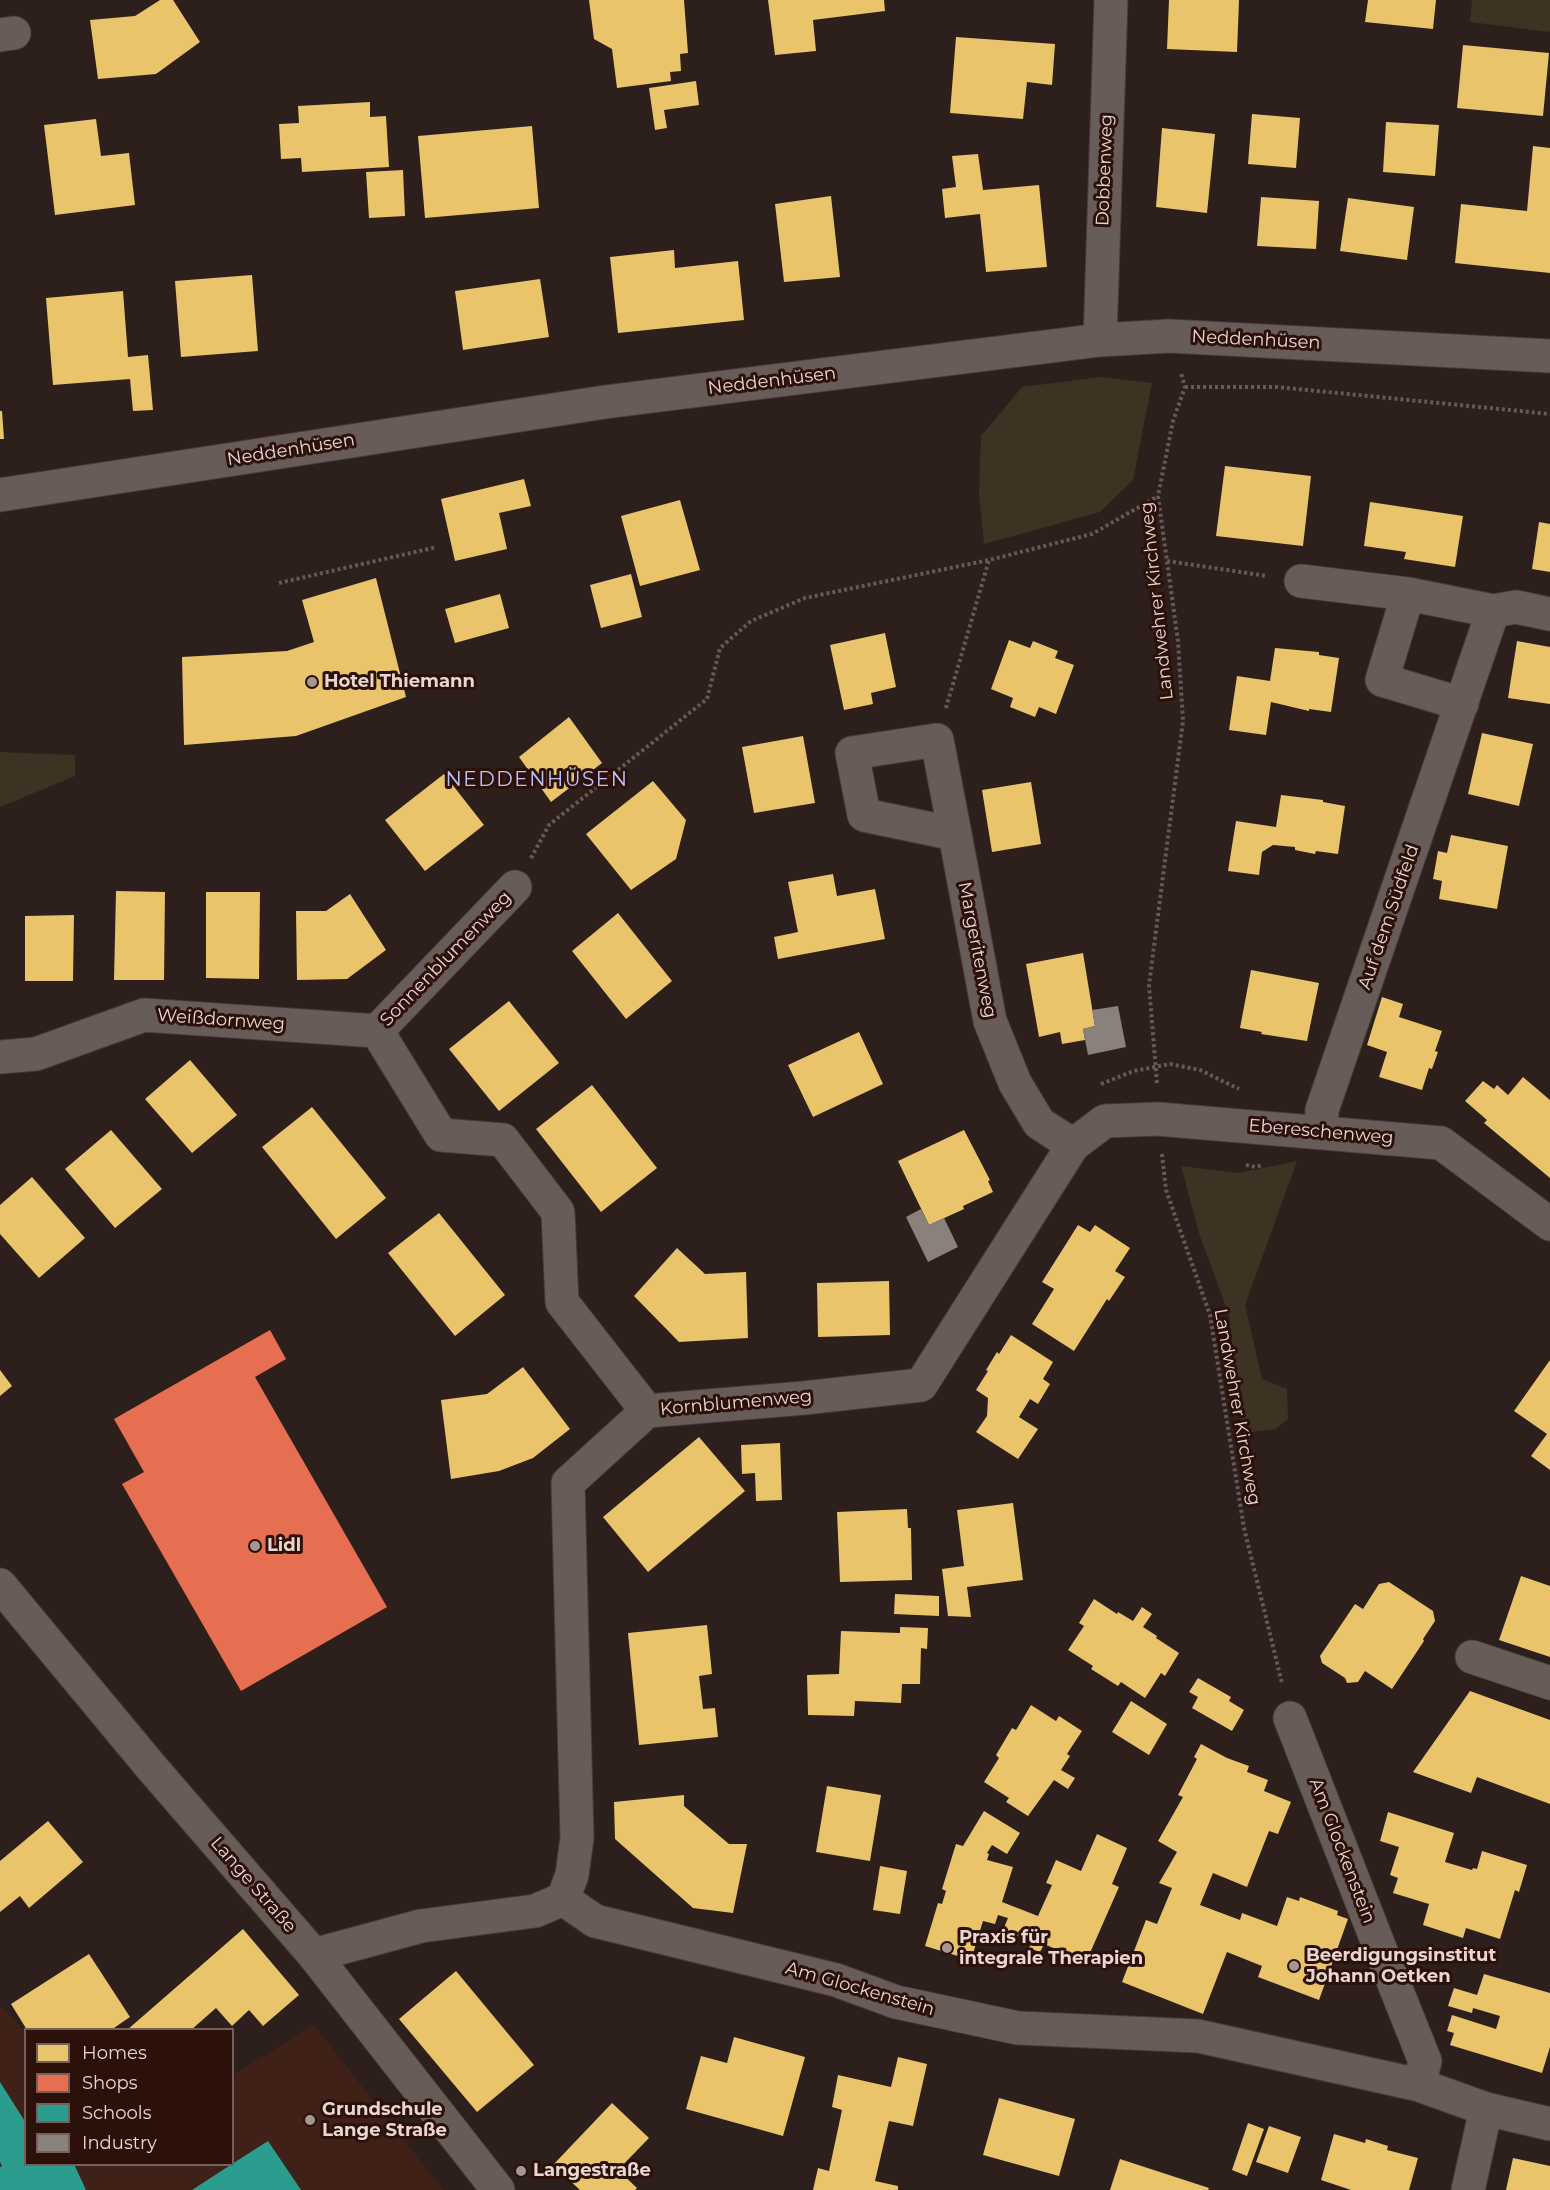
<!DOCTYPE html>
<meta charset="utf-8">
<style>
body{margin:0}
#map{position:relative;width:1550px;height:2190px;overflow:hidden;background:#2d1f1b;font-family:Montserrat,sans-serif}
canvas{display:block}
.legend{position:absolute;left:24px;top:2028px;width:210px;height:138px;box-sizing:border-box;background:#2b110a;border:2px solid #776059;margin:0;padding:8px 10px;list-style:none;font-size:18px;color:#e9d6d0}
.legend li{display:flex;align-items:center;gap:12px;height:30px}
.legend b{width:30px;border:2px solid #776059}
</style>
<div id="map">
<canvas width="1550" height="2190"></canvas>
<ul class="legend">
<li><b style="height:16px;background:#e9c46a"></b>Homes</li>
<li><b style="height:16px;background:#e76f51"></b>Shops</li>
<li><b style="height:16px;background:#2a9d8f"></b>Schools</li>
<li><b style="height:16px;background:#8a817c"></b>Industry</li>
</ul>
</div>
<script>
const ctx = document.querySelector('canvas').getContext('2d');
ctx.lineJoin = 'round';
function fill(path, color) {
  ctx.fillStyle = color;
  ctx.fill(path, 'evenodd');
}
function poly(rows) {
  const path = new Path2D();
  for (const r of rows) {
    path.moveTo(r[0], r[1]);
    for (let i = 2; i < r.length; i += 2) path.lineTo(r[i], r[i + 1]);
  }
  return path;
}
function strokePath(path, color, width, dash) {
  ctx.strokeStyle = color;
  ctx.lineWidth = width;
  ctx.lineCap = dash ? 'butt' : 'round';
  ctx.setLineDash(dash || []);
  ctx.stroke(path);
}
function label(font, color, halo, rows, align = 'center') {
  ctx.font = font + ' Montserrat,sans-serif';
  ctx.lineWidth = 6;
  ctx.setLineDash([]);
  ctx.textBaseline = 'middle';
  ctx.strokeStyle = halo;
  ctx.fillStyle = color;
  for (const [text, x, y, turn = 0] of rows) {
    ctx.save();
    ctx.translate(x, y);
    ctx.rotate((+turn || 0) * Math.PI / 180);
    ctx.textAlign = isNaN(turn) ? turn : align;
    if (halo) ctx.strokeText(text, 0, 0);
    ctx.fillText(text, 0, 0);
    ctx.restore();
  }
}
fill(poly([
 [3,2007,25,2032,26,2164,232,2164,233,2075,314,2025,443,2190,0,2190,0,2009]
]), '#402118');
fill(poly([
 [1472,0,1550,0,1550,32,1470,22],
 [1101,377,1152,383,1133,480,1100,512,984,544,979,493,981,436,1022,387],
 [0,752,75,755,75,776,0,807],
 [1297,1161,1245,1305,1262,1379,1287,1389,1288,1419,1276,1429,1242,1433,1229,1315,1199,1233,1181,1166,1238,1173]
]), '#3d3323');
fill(poly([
 [160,0,173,0,200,42,156,74,98,79,90,20,135,16],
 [589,0,684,0,688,53,680,54,681,71,670,72,671,81,617,88,612,49,594,39],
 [768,0,884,0,885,11,813,20,816,51,775,55],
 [1169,0,1239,0,1237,52,1167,49],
 [1368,0,1436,0,1433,29,1365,22],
 [956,37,1055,44,1052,85,1027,82,1023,119,950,113],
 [1463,45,1549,53,1543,116,1457,108],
 [696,81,699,105,664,110,667,128,655,130,649,88],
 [370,102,370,117,386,116,389,167,302,172,301,158,281,159,279,124,299,123,298,106],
 [1252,114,1300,118,1296,168,1248,164],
 [96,119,101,156,129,153,135,205,55,215,44,125],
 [1386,122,1439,125,1435,176,1383,172],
 [532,126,539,208,425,218,418,136],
 [1162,128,1215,134,1207,213,1156,207],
 [1533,146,1550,148,1550,273,1455,263,1461,204,1527,211],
 [978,154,983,190,1039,185,1047,267,986,272,980,214,945,218,942,189,956,187,952,156],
 [403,170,405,216,369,218,366,172],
 [831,196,840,277,784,282,775,204],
 [1261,197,1319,201,1316,249,1257,246],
 [1348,198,1414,207,1407,260,1340,251],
 [674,250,675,268,738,261,744,320,618,333,610,257],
 [252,275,258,351,181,357,175,281],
 [540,279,549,337,463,350,455,291],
 [123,291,128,357,148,355,153,410,133,411,130,379,53,385,46,298],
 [0,411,2,411,4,439,0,439],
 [1225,466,1311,476,1303,546,1216,536],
 [524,479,531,506,499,513,507,549,455,561,441,499],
 [680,500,700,570,640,586,621,516],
 [1370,502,1463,516,1455,567,1404,559,1406,552,1364,546],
 [1539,522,1550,524,1550,572,1532,569],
 [631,574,642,617,601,628,590,585],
 [376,578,406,697,296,736,184,745,182,657,287,651,314,642,302,600],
 [500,594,509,628,455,643,445,609],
 [885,633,896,687,871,693,873,704,844,710,830,645],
 [1009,640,1030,648,1033,641,1058,651,1055,658,1074,665,1056,714,1039,707,1035,717,1010,707,1013,698,991,689],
 [1517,641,1550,647,1550,704,1508,698],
 [1275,648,1319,652,1319,655,1339,658,1331,712,1309,709,1309,711,1271,702,1266,735,1229,730,1237,676,1270,681],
 [569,717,602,763,551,802,519,757],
 [1482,733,1533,744,1519,806,1468,794],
 [803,736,815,803,754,813,742,747],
 [444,774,484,825,425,871,385,820],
 [653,781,686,820,676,859,631,890,586,834],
 [1031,782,1041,844,992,852,982,790],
 [1281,795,1323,800,1323,802,1345,806,1338,854,1316,851,1315,854,1295,850,1295,847,1273,845,1262,852,1259,875,1228,871,1236,821,1276,827],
 [1451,835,1508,846,1497,909,1439,899,1442,881,1433,879,1438,851,1447,853],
 [833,874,837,896,875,889,885,939,778,959,774,937,798,932,788,882],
 [116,891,165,892,164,980,114,980],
 [206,892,260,892,259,979,206,978],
 [350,894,386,950,347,979,297,980,296,911,326,911],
 [618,913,672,981,626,1019,572,951],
 [74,915,73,981,25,981,25,916],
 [1083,953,1095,1026,1083,1029,1085,1040,1062,1044,1060,1032,1039,1037,1026,964],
 [1251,970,1319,983,1307,1041,1261,1034,1262,1032,1240,1028],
 [1382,997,1403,1004,1399,1017,1442,1031,1435,1051,1438,1052,1432,1069,1429,1068,1422,1090,1379,1077,1387,1052,1367,1045],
 [509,1001,559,1063,499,1111,449,1049],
 [859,1032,883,1084,813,1117,788,1065],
 [190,1060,237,1115,192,1153,145,1099],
 [1523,1077,1550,1100,1550,1178,1484,1123,1487,1120,1465,1101,1483,1081,1494,1089,1497,1085,1508,1095],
 [592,1085,657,1168,601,1212,536,1129],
 [312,1107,386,1198,336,1239,262,1147],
 [111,1130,162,1189,115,1228,65,1169],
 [964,1130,990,1180,988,1181,993,1192,963,1206,964,1209,929,1225,898,1161],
 [32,1177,85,1238,39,1278,0,1234,0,1205],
 [439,1213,505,1295,455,1336,388,1253],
 [1078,1225,1090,1232,1095,1225,1130,1248,1115,1271,1125,1277,1109,1301,1107,1299,1074,1351,1032,1324,1054,1289,1042,1282],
 [677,1248,705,1274,746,1272,748,1338,679,1342,634,1296],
 [889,1281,890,1335,818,1337,817,1283],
 [1011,1335,1053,1362,1043,1379,1050,1384,1038,1404,1030,1399,1019,1417,1038,1429,1018,1459,976,1432,987,1416,988,1398,976,1390,988,1371,986,1370,997,1352,999,1354],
 [1550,1360,1550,1470,1531,1456,1547,1434,1514,1411],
 [523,1367,570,1429,533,1458,499,1471,451,1479,441,1400,487,1394],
 [0,1370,12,1386,0,1396],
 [699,1437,745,1491,648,1572,603,1517],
 [780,1443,782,1500,756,1501,755,1473,742,1474,741,1445],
 [1013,1503,1023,1580,967,1587,971,1617,948,1616,942,1569,964,1566,957,1510],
 [907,1509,908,1528,911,1528,912,1580,840,1582,837,1512],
 [1521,1576,1550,1586,1550,1657,1499,1640],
 [1389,1582,1433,1611,1435,1621,1423,1639,1424,1641,1392,1689,1365,1671,1358,1682,1347,1683,1345,1678,1322,1663,1320,1656,1355,1604,1363,1609,1379,1584],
 [895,1594,939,1596,939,1616,894,1614],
 [1094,1599,1117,1614,1118,1612,1133,1621,1142,1607,1152,1614,1143,1627,1157,1636,1156,1638,1179,1653,1165,1676,1161,1673,1145,1698,1121,1682,1118,1686,1091,1669,1093,1666,1068,1650,1084,1626,1079,1623],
 [707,1625,712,1674,699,1676,703,1709,715,1708,718,1737,639,1745,628,1633],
 [900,1627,928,1628,927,1649,921,1648,920,1684,902,1684,901,1703,855,1701,854,1716,808,1715,807,1675,839,1674,841,1631,900,1633],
 [1198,1678,1231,1697,1229,1701,1244,1710,1232,1731,1192,1708,1198,1697,1189,1692],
 [1470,1691,1550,1720,1550,1804,1477,1777,1471,1793,1413,1772],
 [1131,1701,1167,1724,1149,1755,1112,1732],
 [1031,1705,1056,1721,1059,1716,1082,1731,1067,1754,1070,1756,1061,1770,1075,1778,1068,1789,1054,1780,1028,1816,1006,1802,1009,1798,984,1782,999,1758,996,1755,1012,1728,1016,1730],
 [1201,1744,1227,1758,1249,1766,1247,1772,1268,1780,1264,1791,1291,1802,1278,1834,1269,1831,1247,1887,1213,1873,1200,1905,1240,1920,1242,1913,1277,1926,1287,1897,1299,1901,1300,1897,1338,1911,1337,1915,1348,1919,1319,2000,1258,1977,1262,1966,1227,1952,1203,2014,1122,1982,1146,1920,1157,1924,1172,1888,1159,1883,1177,1852,1158,1841,1183,1797,1178,1795,1197,1759,1194,1757],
 [827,1786,881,1795,870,1861,816,1852],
 [684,1795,684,1806,729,1844,747,1844,733,1913,693,1908,615,1839,614,1802],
 [984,1811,1020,1833,1007,1854,992,1845,987,1853,989,1854,987,1860,1013,1867,1002,1902,1038,1916,1052,1885,1046,1883,1056,1860,1081,1871,1097,1834,1127,1848,1112,1884,1119,1887,1086,1962,1044,1944,1040,1952,1029,1948,1032,1942,1003,1930,1008,1918,998,1915,995,1924,983,1921,971,1960,925,1946,938,1903,942,1904,946,1891,942,1889,956,1844,963,1846],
 [1388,1812,1454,1833,1445,1862,1472,1870,1473,1868,1477,1869,1482,1851,1527,1865,1519,1892,1515,1890,1500,1939,1466,1928,1463,1938,1423,1925,1429,1904,1393,1893,1398,1878,1390,1875,1399,1847,1380,1841],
 [48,1821,83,1862,29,1908,20,1896,0,1912,0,1861],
 [880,1866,907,1871,900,1914,873,1910],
 [243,1929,299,1995,263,2026,249,2010,232,2026,216,2008,191,2030,127,2030],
 [89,1954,130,2017,111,2030,27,2030,11,2004],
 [456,1971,534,2065,477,2112,399,2019],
 [1484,1974,1550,1993,1550,2047,1542,2073,1450,2045,1454,2033,1447,2031,1452,2015,1496,2029,1500,2016,1473,2008,1472,2013,1448,2006,1454,1988,1477,1995],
 [734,2037,805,2057,783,2136,686,2109,701,2056,727,2063],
 [898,2057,927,2064,913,2126,889,2121,875,2181,898,2186,898,2190,813,2190,818,2168,829,2171,842,2110,832,2107,838,2075,891,2087],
 [999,2098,1075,2119,1059,2176,983,2155],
 [612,2103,649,2138,618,2170,637,2188,635,2190,580,2190,553,2165],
 [1248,2123,1264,2129,1247,2176,1232,2170],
 [1269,2126,1301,2137,1288,2173,1256,2162],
 [1334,2134,1365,2143,1366,2139,1388,2146,1387,2150,1418,2158,1409,2190,1351,2190,1321,2180],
 [1513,2158,1550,2166,1550,2190,1506,2190],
 [1120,2159,1209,2188,1208,2190,1110,2190]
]), '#e9c46a');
fill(poly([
 [270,1330,286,1359,255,1377,387,1607,241,1691,122,1484,144,1472,114,1419]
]), '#e76f51');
fill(poly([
 [0,2082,26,2123,26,2164,74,2164,86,2190,0,2190,0,2167,2,2166,0,2162],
 [268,2141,301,2190,192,2190,232,2164]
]), '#2a9d8f');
fill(poly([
 [1118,1006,1126,1047,1088,1055,1083,1029,1095,1026,1092,1010],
 [921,1209,929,1225,944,1218,958,1247,928,1262,906,1217]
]), '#8a817c');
const minor = poly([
 [0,35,14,33],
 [1100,340,1111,0],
 [0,495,605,402,1100,340,1169,336,1550,356],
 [1301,581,1408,594],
 [1462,704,1382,680,1408,594,1493,611,1516,607,1550,614],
 [955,834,864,815,852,753,937,740,955,834,990,1021,1015,1083,1039,1123,1073,1145],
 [515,887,377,1031,441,1135,503,1140,558,1212,562,1302,647,1411],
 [0,1057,36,1054,144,1015,377,1031],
 [1321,1132,1322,1110,1493,611],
 [0,1585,152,1768,314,1955,498,2190],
 [1472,1657,1550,1683],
 [1290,1718,1381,1951,1425,2061,1419,2085],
 [563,1899,572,1875,577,1838,568,1483,647,1411,804,1398,921,1385,1073,1145,1105,1121,1158,1119,1441,1143,1550,1224],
 [314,1955,421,1926,535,1911,563,1899,595,1921,836,1980,896,2002,1018,2028,1198,2036,1419,2085,1486,2109,1468,2190],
 [1486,2109,1550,2124]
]);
strokePath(minor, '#473b38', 35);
strokePath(poly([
 [1185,387,1277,387,1550,414],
 [1167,561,1267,576],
 [279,583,437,547],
 [946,708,989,560],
 [531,858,549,825,707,699,720,648,751,621,805,598,989,560,1092,534,1158,496],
 [1157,1083,1149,985,1183,721,1178,641,1158,496,1173,421,1185,387,1181,373],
 [1101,1084,1134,1071,1170,1064,1200,1070,1239,1089],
 [1162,1154,1166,1190,1210,1315,1244,1528,1282,1683],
 [1246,1165,1256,1167,1262,1165]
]), '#655a57', 4, [3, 3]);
strokePath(minor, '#685c59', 33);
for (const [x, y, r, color] of [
 [312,682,6,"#a79691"],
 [255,1546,6,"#a79691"],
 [947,1948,6,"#a79691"],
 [1294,1966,6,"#a79691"],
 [310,2120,6,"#a79691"],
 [521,2171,6,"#a79691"]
]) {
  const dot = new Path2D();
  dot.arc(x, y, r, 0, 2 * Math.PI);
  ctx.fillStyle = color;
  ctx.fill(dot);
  strokePath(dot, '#2b110a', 2);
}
label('18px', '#e9d6d0', '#2b110a', [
 ["Dobbenweg",1105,170,-88],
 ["Neddenhüsen",1256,340,3],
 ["Neddenhüsen",772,381,-7],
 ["Neddenhüsen",291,450,-9],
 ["Landwehrer Kirchweg",1157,601,-96],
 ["Auf dem Südfeld",1389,917,-71],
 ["Margeritenweg",977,950,79],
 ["Sonnenblumenweg",446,959,-46],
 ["Weißdornweg",221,1020,4],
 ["Ebereschenweg",1321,1132,5],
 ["Kornblumenweg",736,1403,-5],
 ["Landwehrer Kirchweg",1237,1407,80],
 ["Am Glockenstein",1342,1851,69],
 ["Lange Straße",253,1885,49],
 ["Am Glockenstein",860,1989,16]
]);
label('bold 18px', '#e9d6d0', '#2b110a', [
 ["Hotel Thiemann",324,682],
 ["Lidl",267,1546],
 ["Praxis für",959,1938],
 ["integrale Therapien",959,1959],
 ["Beerdigungsinstitut",1306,1956],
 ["Johann Oetken",1306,1977],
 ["Grundschule",322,2110],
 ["Lange Straße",322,2131],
 ["Langestraße",533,2171]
], 'left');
ctx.letterSpacing = '1.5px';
label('20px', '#bdc1fa', '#2b110a', [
 ["NEDDENHÜSEN",537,780]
]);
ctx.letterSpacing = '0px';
</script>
